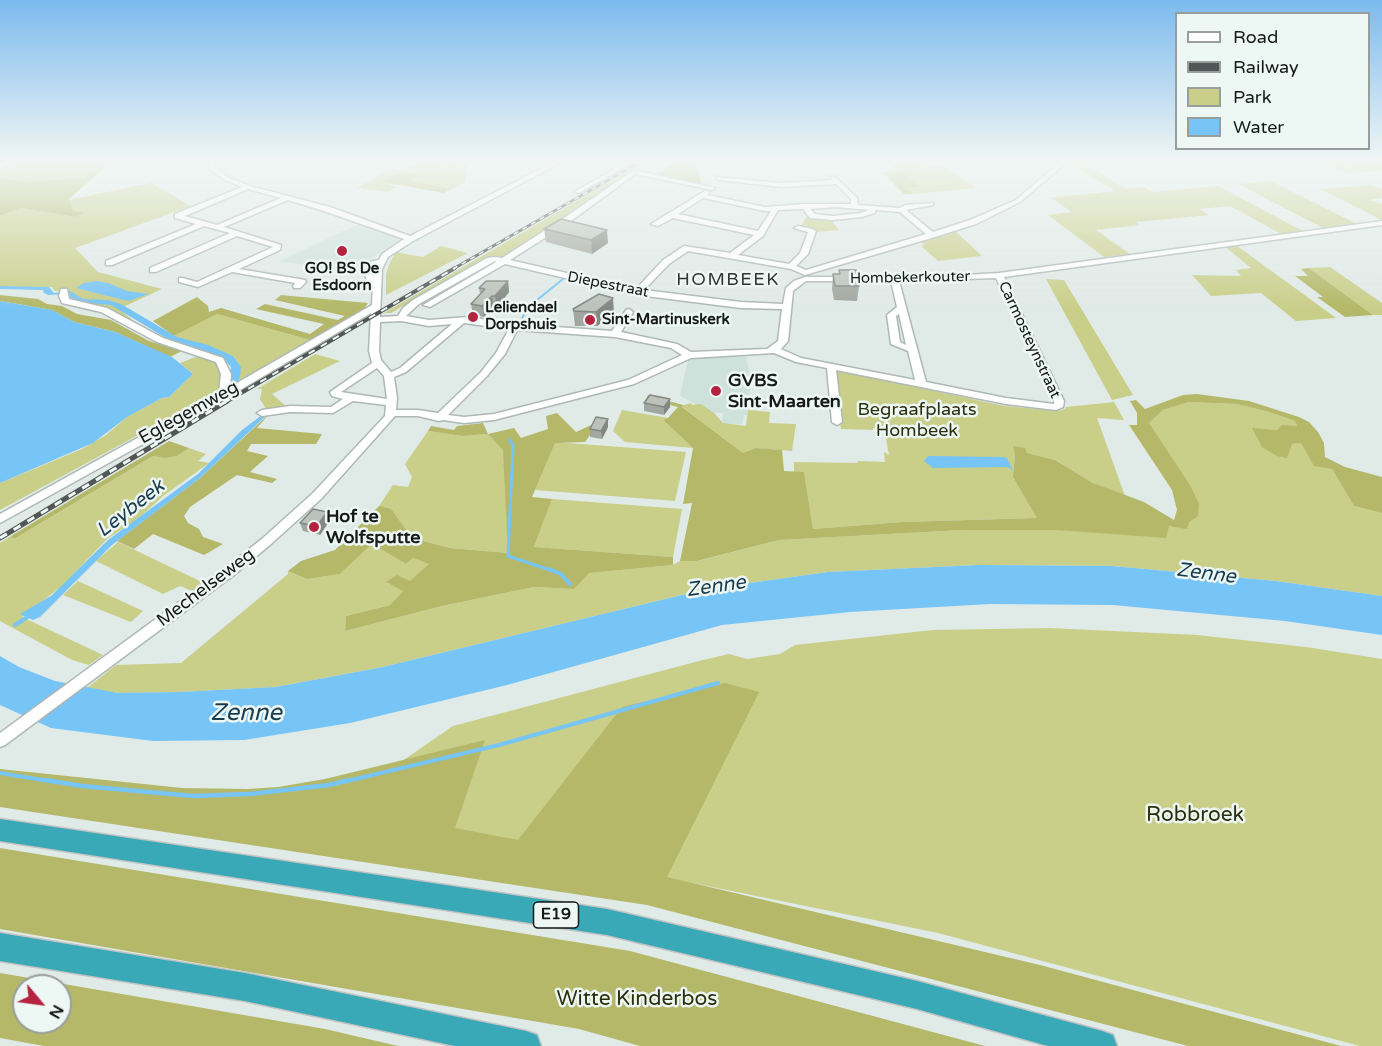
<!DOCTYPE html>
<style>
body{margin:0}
#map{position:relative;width:1382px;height:1046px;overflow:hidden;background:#e0eae7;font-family:"Varela Round",sans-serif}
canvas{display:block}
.legend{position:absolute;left:1175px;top:12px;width:195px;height:138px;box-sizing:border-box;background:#edf7f4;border:2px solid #979e9c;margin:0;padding:8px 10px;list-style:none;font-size:18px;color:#151918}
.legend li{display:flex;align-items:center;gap:12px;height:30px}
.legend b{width:30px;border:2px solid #979e9c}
.north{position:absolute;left:12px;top:974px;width:60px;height:60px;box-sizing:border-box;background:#edf7f4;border:2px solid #979e9c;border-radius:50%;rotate:119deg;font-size:16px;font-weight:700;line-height:24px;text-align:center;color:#151918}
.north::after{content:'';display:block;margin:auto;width:21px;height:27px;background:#b52341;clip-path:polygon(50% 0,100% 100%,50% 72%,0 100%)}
</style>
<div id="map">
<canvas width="1382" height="1046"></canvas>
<ul class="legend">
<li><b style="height:8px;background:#fff"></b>Road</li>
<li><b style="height:8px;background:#515756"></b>Railway</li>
<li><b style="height:16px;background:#c9ce89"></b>Park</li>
<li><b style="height:16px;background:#77c4f6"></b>Water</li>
</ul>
<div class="north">N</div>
</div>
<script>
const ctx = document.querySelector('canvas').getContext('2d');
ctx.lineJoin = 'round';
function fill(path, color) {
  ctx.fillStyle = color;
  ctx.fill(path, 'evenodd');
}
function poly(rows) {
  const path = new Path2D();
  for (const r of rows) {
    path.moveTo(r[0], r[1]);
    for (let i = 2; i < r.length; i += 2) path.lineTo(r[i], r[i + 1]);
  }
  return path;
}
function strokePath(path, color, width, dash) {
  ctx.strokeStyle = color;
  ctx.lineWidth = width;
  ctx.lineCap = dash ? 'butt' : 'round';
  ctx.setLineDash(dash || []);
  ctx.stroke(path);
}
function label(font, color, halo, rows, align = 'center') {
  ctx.font = font + ' "Varela Round",sans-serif';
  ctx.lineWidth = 5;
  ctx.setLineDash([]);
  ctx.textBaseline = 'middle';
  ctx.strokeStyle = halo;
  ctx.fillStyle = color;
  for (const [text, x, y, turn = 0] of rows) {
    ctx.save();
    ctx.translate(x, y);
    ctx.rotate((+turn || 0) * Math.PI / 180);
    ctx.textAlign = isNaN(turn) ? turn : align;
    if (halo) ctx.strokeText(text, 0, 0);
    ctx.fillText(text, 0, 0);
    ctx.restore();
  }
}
fill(poly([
 [358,224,398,238,399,241,354,268,341,270,280,261],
 [705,356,746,357,751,381,747,415,744,415,742,424,728,425,722,422,723,413,713,413,680,396,688,359]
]), '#cee1db');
fill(poly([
 [13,162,86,162,83,163,100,164,84,177,29,182,0,178,0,169],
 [418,162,469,163,465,182,451,189,408,181,418,175,388,184,397,187,387,192,357,188,391,169,403,171],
 [886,162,924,162,930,167,942,166,977,188,913,194,906,188,918,187,905,176,910,171,924,169,894,170],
 [1077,162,1086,164,1126,189,1144,187,1153,192,1218,186,1303,231,1281,234,1230,206,1199,209,1209,215,1136,222,1140,225,1096,230,1130,254,1104,257,1048,215,1072,212,1051,198,1115,191,1068,163],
 [1382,162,1382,170,1347,174,1323,163],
 [630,170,633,170,585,206,504,258,482,259,391,313,384,313],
 [1271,181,1357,224,1325,229,1238,184],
 [151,183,191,206,75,248,98,272,162,289,119,309,134,321,106,308,69,300,65,297,66,291,55,291,52,287,0,287,0,216,21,208,75,217,68,200],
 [1372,185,1382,189,1382,198,1369,200,1382,204,1382,220,1320,189],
 [807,216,830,219,839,230,817,232,815,237,812,237,814,229,800,227],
 [954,230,982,256,938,261,921,246,924,245,921,241],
 [1236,245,1336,318,1296,321,1261,293,1211,296,1192,275,1241,276,1236,270,1251,268,1224,246],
 [441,246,468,253,386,295,386,274,390,262,396,252,423,257],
 [1330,267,1382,303,1382,315,1373,315,1309,268],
 [1046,279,1064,280,1133,395,1112,400],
 [217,314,310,340,238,382,241,367,233,356,174,336],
 [315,354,340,361,272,394,287,407,263,410,266,409,260,399,262,389,257,389],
 [201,355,218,363,223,374,220,389,190,407,0,510,0,483,82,449,106,435,127,417,162,398,169,397,193,374,180,363],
 [832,369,1004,406,1058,411,1065,409,1066,407,1114,402,1124,420,1097,418,1125,496,1093,483,1055,460,1026,453,1015,455,1013,477,1038,518,902,522,813,529,804,473,794,472,794,462,857,463,858,461,885,462,884,452,889,455,884,428,873,428,873,430,841,429],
 [1187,402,1237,404,1269,412,1295,421,1297,426,1277,430,1253,429,1292,444,1301,443,1314,465,1332,469,1354,506,1382,513,1382,596,1276,581,1112,566,979,565,828,572,707,589,383,667,276,687,180,692,118,693,87,688,116,665,181,663,288,574,288,571,307,579,340,574,372,544,406,564,413,558,430,564,410,582,387,583,404,590,390,605,346,616,345,631,442,606,534,587,574,589,588,573,673,565,680,561,698,561,779,540,963,530,1057,530,1169,526,1187,528,1149,423,1163,410],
 [691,403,692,405,701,404,714,413,723,423,746,426,748,410,770,412,769,423,796,424,792,451,755,448,743,453,681,406],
 [622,410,668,418,663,420,693,448,625,442,613,431],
 [428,431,462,436,488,434,504,450,508,553,450,548,423,541,407,531,391,510,379,506,393,485,408,487,412,477,405,464],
 [555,442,686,452,675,501,535,490],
 [189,448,206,454,198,461,209,463,163,496,139,518,107,539,62,586,22,617,103,655,89,665,72,660,0,621,0,543,11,536,14,539,153,456,165,458,177,456],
 [552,499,682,509,673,557,534,547],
 [118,542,204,583,192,591,180,586,163,594,96,561],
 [78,581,143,611,131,622,63,595],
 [1049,628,1197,635,1306,647,1382,659,1382,1046,1360,1046,938,933,673,879,327,813,453,726,703,660,729,654,747,659,780,654,795,645,933,630]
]), '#c9ce89');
fill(poly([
 [85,162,111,162,69,199,73,211,84,213,75,217,21,208,0,216,0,178,29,182,84,177,100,164,82,164],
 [676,162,695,162,702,184,655,175],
 [922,168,925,170,911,171,915,175,906,176,919,187,906,188,913,194,904,194,882,172],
 [402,172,419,175,410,181,451,189,444,193,382,182],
 [1309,268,1373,315,1345,317,1317,297,1323,297,1295,276,1308,276,1301,269],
 [0,295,38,299,47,304,62,306,77,314,111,320,149,341,182,351,170,357,115,332,74,322,52,310,0,301],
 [281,295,368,303,364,309,310,340,217,314,174,336,153,321,197,297,208,306,209,312,221,308,310,334,324,324,256,309,265,304,338,320,345,316,275,300],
 [1197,394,1249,401,1299,417,1309,422,1318,432,1324,443,1325,457,1345,467,1382,477,1382,513,1354,506,1332,469,1314,466,1301,443,1292,444,1287,458,1277,456,1262,447,1252,428,1277,430,1282,425,1297,426,1295,421,1269,412,1237,404,1188,402,1163,410,1149,423,1190,485,1199,504,1198,516,1189,522,1187,529,1169,526,1166,538,1057,530,963,530,779,540,697,561,680,561,692,503,683,504,693,448,663,420,668,418,678,407,646,399,648,395,683,405,682,407,743,453,755,448,782,450,784,471,804,472,813,529,902,522,1037,518,1013,477,1015,455,1013,446,1025,448,1027,453,1055,460,1093,483,1144,502,1174,520,1177,510,1172,490,1129,425,1137,425,1137,413,1130,401,1136,400,1145,409,1183,395],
 [270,413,257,428,322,434,316,444,251,444,247,451,268,456,250,472,277,479,272,483,237,475,190,507,184,516,188,523,199,529,203,537,223,544,204,555,153,534,134,549,117,541,200,478],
 [557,413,576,432,600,421,585,442,555,443,532,497,552,499,534,547,673,557,673,565,589,573,574,589,534,587,442,606,345,631,346,616,390,605,403,591,386,582,397,575,410,581,429,564,413,558,406,564,372,544,340,574,307,579,288,571,301,561,335,550,379,506,391,509,407,531,423,541,450,548,508,553,503,450,488,434,462,436,428,431,431,426,454,430,457,426,483,423,488,434,514,428,521,438,548,429,546,416],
 [169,441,189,448,177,456,165,458,153,456,14,539,11,536],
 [725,683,759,692,667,877,1040,965,1341,1046,1188,1046,647,905,0,807,0,769,182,788,248,789,278,787,325,779,485,740,455,828,518,840,622,707],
 [0,848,630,951,985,1046,640,1046,579,1029,0,929],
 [0,973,325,1029,398,1046,44,1046,0,1038],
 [24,986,60,986,60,1022,24,1022]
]), '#b4b868');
fill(poly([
 [97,281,108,283,127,291,149,294,128,301,76,288,84,283],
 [0,286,49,287,54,293,70,291,83,299,108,300,121,304,177,337,208,345,233,356,241,367,240,376,238,382,230,386,231,367,223,358,166,338,111,305,77,302,67,294,48,295,44,293,43,290,0,289],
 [0,301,52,310,74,322,115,332,172,357,193,374,169,397,162,398,127,417,93,443,0,483],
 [268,414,200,478,112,545,40,617,33,620,20,614,51,596,108,540,198,474,242,430,262,415],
 [928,456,1002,457,1007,458,1013,471,1008,467,933,468,924,461],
 [979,565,1112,566,1276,581,1382,596,1382,635,1285,621,1113,605,990,604,850,612,722,625,507,685,350,723,244,740,153,741,51,728,0,705,0,656,19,667,55,681,118,693,180,692,276,687,383,667,707,589,828,572]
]), '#77c4f6');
strokePath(poly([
 [691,162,697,173]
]), '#77c4f6', 1.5);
strokePath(poly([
 [521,324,523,316,532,304,563,279]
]), '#77c4f6', 2);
strokePath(poly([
 [510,440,513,446,508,556,553,571]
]), '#77c4f6', 3);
strokePath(poly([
 [549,569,561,574,570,584],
 [15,625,29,616],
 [0,773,55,782],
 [343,782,499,745,718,683]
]), '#77c4f6', 4);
strokePath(poly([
 [46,780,82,786,193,796,250,794,329,785,349,780]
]), '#77c4f6', 4.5);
const minor = poly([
 [206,162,212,162,215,167,229,178,250,186,330,207,410,236,554,162,562,162,413,241,388,257,382,269,380,317,398,316,403,308,413,300,487,258,495,257,502,258,561,220,634,170,715,188,712,190,635,174,567,224,510,260,636,289,663,260,684,246,730,253,754,235,673,218,658,226,651,224,705,191,710,192,707,195,765,207,804,204,851,204,851,199,836,184,781,187,719,180,717,179,717,177,781,183,832,180,831,177,835,177,857,198,858,205,900,208,905,205,933,203,933,205,906,210,933,232,970,220,1016,200,1060,162,1067,162,1020,202,976,224,935,237,805,275,791,269,688,251,669,264,644,290,741,302,783,304,786,288,794,281,805,277,933,277,999,273,1382,221,1382,225,1004,277,1064,401,1063,407,1056,410,1006,404,836,370,842,422,837,425,832,422,827,368,796,362,774,353,691,358,634,384,494,420,464,423,443,420,439,421,418,416,395,416,321,499,271,544,234,575,5,745,0,747,0,733,224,569,263,538,313,493,385,416,386,405,353,401,333,413,290,412,262,416,257,413,262,410,290,406,331,407,343,399,332,396,330,392,372,363,369,351,371,313,228,397,0,523,0,514,219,393,221,374,216,362,157,342,101,312,62,303,59,296,61,289,67,289,69,299,107,308,163,338,223,358,231,374,230,387,372,305,373,283,368,283,363,270,368,262,379,260,382,254,404,239,324,211,288,200,224,227,281,245,280,250,239,269,305,280,306,282,300,288,294,288,293,286,295,283,232,272,198,287,179,282,179,278,182,278,197,282,273,247,237,236,156,272,150,272,150,268,230,233,204,226,112,265,106,265,106,261,196,224,175,218,175,214,242,187,225,180,210,169,206,162],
 [248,189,281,198,217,225,185,216,248,189],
 [703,198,765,211,771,211,758,231,678,214,703,198],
 [835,207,869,210,861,213,833,216,815,214,810,209,835,207],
 [803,209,810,218,833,220,862,217,875,213,875,210,900,212,926,234,806,270,796,266,808,254,816,231,812,229,798,226,794,228,808,232,800,253,789,264,738,255,763,236,778,210,803,209],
 [495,261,496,262,423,305,430,307,505,264,638,295,741,308,782,309,778,341,767,349,691,352,677,344,621,332,633,312,629,309,626,310,612,331,514,324,468,317,429,320,406,316,419,304,495,261],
 [376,265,374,269,374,277,371,270,376,265],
 [996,278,1054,401,1054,404,1006,398,926,382,899,281,996,278],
 [806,281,891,281,897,307,887,315,891,344,908,351,915,380,801,358,781,349,788,341,793,291,806,281],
 [899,314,906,345,900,342,896,316,899,314],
 [401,321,429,326,452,324,400,368,391,372,381,360,379,351,380,322,401,321],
 [464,323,509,329,496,353,481,372,438,413,418,410,396,410,397,398,394,377,406,372,464,323],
 [517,330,615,337,671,348,682,355,628,380,494,414,464,417,448,415,487,376,505,354,517,330],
 [377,368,384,376,387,399,341,392,377,368],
 [625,163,630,164,579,193,574,192,625,163]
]);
const highway = poly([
 [0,819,607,909,917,981,1102,1031,1113,1035,1117,1046,1048,1046,917,1009,607,935,0,841,0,819],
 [0,933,245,973,526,1031,537,1035,541,1046,455,1046,245,1001,0,961,0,933]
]);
strokePath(minor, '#aeb8b5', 3);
strokePath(highway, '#c2c3c3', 3);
fill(minor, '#fff');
fill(highway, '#3aa9b7');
const railFar2 = poly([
 [453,269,640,162]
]);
const railFar1 = poly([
 [224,403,455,268]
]);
const rail = poly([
 [0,538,227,401]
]);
strokePath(railFar2, '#515756', 3);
strokePath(railFar1, '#515756', 4);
strokePath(rail, '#515756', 5);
strokePath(railFar2, '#edf7f4', 1.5, [5]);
strokePath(railFar1, '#edf7f4', 2, [7]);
strokePath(rail, '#edf7f4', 3, [8]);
fill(poly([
 [544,229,608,243,592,254,546,242],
 [839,270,859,286,857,301,834,300,832,289,833,274,839,274],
 [508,281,509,292,497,307,494,307,484,317,473,315,471,304,480,294,479,288],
 [573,309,614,313,597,326,575,326],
 [644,403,670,407,664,415,644,411],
 [608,427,602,439,590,437,590,429],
 [330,520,320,535,303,531,300,523]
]), '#a2a7a1');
fill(poly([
 [607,230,608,243,592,254,591,240],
 [508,281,509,292,497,307,495,296],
 [492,296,494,307,484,317,482,306],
 [613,298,614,313,597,326,596,312],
 [670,399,670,407,664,415,664,407],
 [608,419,608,427,602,439,601,431],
 [327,512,330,520,320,535,317,526]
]), '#848883');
const building = poly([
 [561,219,607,230,591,240,544,229,561,219],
 [839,270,856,270,859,286,835,286,833,274,840,274,839,270],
 [486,281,508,281,495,296,492,296,482,306,471,304,485,289,479,288,486,281],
 [599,294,613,298,596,312,574,311,573,309,599,294],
 [650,395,670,399,664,407,644,403,650,395],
 [596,417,608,419,601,431,590,429,596,417],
 [313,509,327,512,317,526,300,523,313,509]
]);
fill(building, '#bcc2bb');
strokePath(building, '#848883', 1.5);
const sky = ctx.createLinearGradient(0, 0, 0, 309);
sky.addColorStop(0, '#7bbaee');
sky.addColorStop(0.52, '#f1f6f4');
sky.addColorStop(1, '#f1f6f400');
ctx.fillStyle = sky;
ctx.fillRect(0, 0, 1382, 309);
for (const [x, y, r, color] of [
 [342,251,6,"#b52341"],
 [473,317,6,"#b52341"],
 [590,320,6,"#b52341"],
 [716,391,6,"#b52341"],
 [314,527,6,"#b52341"]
]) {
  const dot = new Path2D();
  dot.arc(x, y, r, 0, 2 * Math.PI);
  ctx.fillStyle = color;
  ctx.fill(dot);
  strokePath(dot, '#edf7f4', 2);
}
label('bold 15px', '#151918', '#edf7f4', [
 ["GO! BS De",342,269,"center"],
 ["Esdoorn",342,286,"center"],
 ["Leliendael",485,308],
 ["Dorpshuis",485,325],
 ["Sint-Martinuskerk",602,320]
], 'left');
label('15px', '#151918', '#edf7f4', [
 ["Hombekerkouter",910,278,-1],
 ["Diepestraat",608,285,11],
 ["Carmosteynstraat",1029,340,65]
]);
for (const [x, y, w] of [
 [556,915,45]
]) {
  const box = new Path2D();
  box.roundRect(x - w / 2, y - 13, w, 26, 4.5);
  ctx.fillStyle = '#edf7f4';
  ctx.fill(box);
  strokePath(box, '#151918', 1.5);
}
label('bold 16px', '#151918', null, [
 ["E19",556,915]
]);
ctx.letterSpacing = '1.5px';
label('18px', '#2f3735', '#edf7f4', [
 ["HOMBEEK",728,280]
]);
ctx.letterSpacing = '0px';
label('bold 18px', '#151918', '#edf7f4', [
 ["GVBS",728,381],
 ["Sint-Maarten",728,402],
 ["Hof te",326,517],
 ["Wolfsputte",326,538]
], 'left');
label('18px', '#2d2f0b', '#edf7f4', [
 ["Begraafplaats",917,410],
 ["Hombeek",917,431]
]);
label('18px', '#151918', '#edf7f4', [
 ["Eglegemweg",189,413,-29],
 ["Mechelseweg",206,588,-37]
]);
label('italic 20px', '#1a3c51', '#edf7f4', [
 ["Leybeek",131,509,-38],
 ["Zenne",1206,574,7],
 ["Zenne",716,587,-8]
]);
label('21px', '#2d2f0b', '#edf7f4', [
 ["Robbroek",1195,815],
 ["Witte Kinderbos",637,999]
]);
label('italic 24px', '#1a3c51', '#edf7f4', [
 ["Zenne",246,714]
]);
</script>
